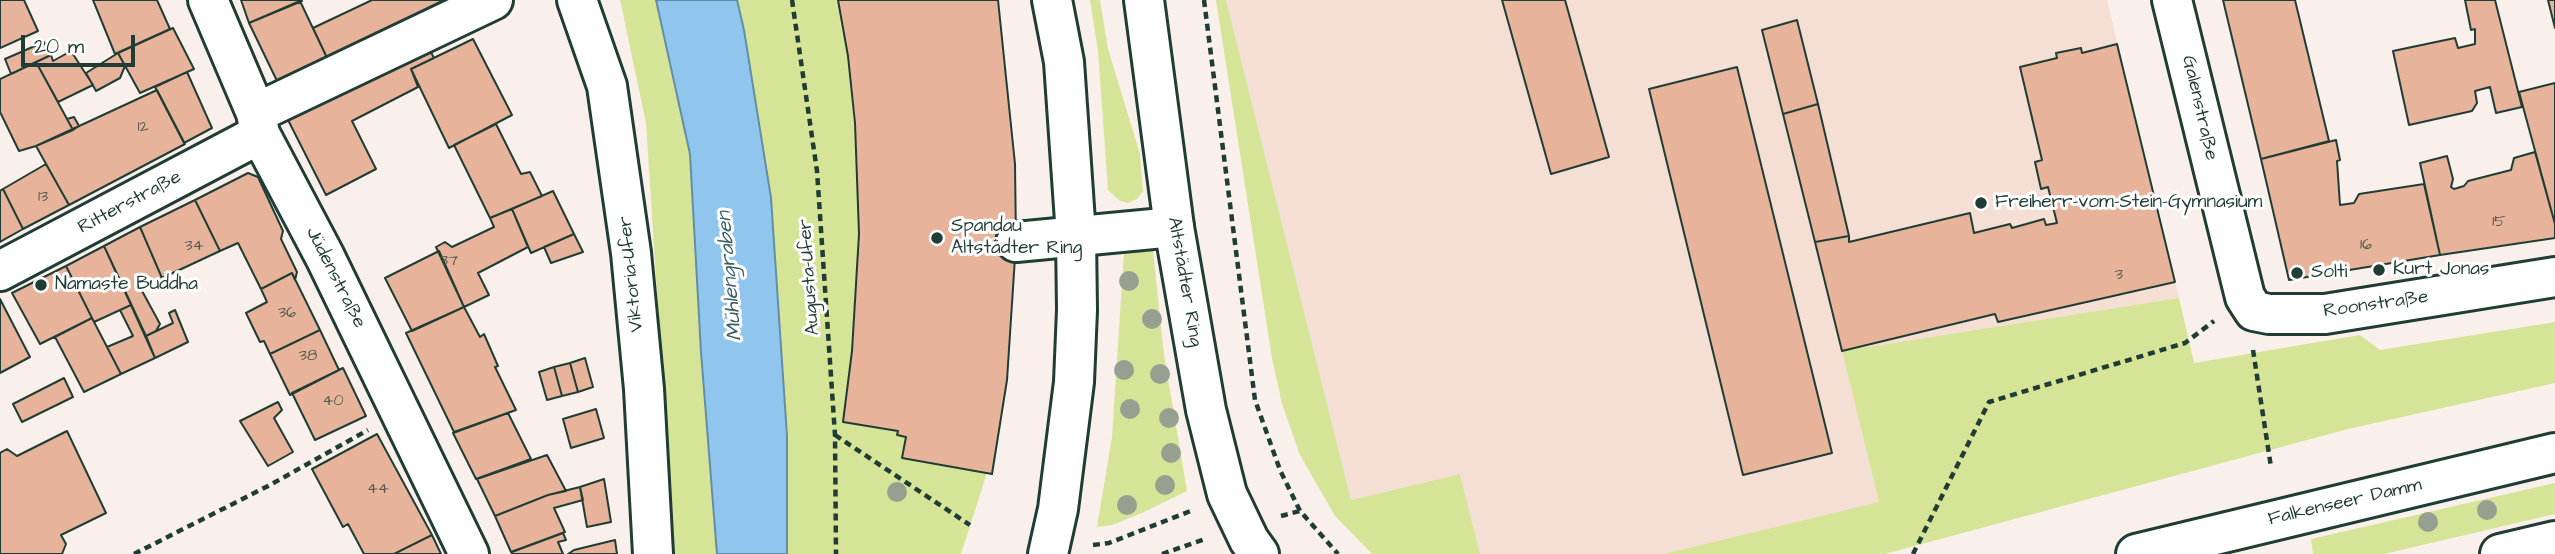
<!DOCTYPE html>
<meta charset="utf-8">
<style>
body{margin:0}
#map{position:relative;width:2555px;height:554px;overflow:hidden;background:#faf0eb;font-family:"Architects Daughter",sans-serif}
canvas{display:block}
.scale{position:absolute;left:21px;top:35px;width:114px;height:32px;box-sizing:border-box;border:4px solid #1f3d34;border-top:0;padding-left:9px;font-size:21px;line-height:24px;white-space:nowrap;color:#1f3d34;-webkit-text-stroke:5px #fff;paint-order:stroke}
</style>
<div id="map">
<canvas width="2555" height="554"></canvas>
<div class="scale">20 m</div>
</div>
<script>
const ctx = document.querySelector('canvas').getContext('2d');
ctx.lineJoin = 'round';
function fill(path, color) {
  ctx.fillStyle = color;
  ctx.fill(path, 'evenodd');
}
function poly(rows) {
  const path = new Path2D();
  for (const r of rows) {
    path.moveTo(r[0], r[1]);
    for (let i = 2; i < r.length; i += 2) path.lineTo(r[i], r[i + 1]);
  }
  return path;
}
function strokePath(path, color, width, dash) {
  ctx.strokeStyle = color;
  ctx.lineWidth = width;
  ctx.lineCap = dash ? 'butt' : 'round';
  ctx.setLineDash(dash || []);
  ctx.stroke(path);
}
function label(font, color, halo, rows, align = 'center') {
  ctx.font = font + ' "Architects Daughter",sans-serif';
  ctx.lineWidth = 6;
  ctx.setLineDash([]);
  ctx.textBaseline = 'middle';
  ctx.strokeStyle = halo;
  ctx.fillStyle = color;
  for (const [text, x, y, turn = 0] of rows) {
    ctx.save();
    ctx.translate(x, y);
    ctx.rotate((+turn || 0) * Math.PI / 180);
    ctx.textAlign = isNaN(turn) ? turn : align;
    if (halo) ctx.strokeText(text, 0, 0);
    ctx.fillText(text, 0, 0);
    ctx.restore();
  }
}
fill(poly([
 [1226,0,2107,0,2179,298,1842,351,1879,502,1663,554,1480,554,1460,474,1351,500]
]), '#f5ded3');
fill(poly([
 [620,0,656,0,690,154,701,352,717,554,674,554,646,123],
 [737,0,838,0,848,56,858,169,859,234,852,351,843,421,898,431,897,435,906,437,902,458,987,473,961,554,787,554,787,436,771,198,744,30],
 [1090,0,1100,0,1108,49,1140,154,1143,191,1137,199,1128,203,1120,201,1108,190,1098,51],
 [1216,0,1226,0,1351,500,1460,474,1480,554,1372,554,1335,516,1300,455,1282,404,1272,358],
 [1153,251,1164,355,1187,491,1144,512,1112,525,1097,527,1112,437,1124,252],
 [2179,298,2194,363,2360,335,2380,350,2555,322,2555,383,2348,429,1885,554,1663,554,1879,502,1842,351],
 [2555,483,2555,514,2384,554,2313,554,2311,539]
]), '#d6e498');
const water = poly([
 [656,0,737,0,744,30,771,198,787,436,787,554,717,554,701,352,690,154,656,0]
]);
fill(water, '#90c6ee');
strokePath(water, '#638fa4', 2);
const building = poly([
 [0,0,24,0,38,31,0,48,0,0],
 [93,0,157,0,170,29,115,54,93,0],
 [241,0,301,0,302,1,249,23,241,0],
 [372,0,452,0,328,60,313,28,372,0],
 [838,0,998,0,1015,164,1016,242,1007,380,992,474,902,458,906,437,897,435,898,431,843,422,852,351,859,234,855,123,848,56,838,0],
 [1502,0,1565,0,1609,157,1551,174,1502,0],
 [2223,0,2295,0,2329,141,2261,159,2223,0],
 [2465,0,2495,0,2522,107,2496,113,2490,87,2475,91,2477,103,2472,111,2409,125,2393,51,2455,38,2458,48,2475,44,2475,29,2471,30,2465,0],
 [2548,0,2555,0,2555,28,2548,0],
 [300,1,328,60,278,83,249,23,300,1],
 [1797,20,1818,104,1783,114,1762,30,1797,20],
 [173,28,194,69,140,93,118,53,173,28],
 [473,39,512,115,449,148,411,69,473,39],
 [44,42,51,55,11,74,5,59,44,42],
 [426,43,434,58,411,69,418,87,352,121,376,169,326,195,285,114,426,43],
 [2117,44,2175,282,1998,322,1995,314,1842,351,1815,242,1849,236,1849,242,1970,213,1974,233,2010,224,2012,228,2044,219,2046,225,2057,223,2048,187,2041,189,2035,162,2042,160,2020,67,2057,58,2056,53,2081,48,2082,53,2117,44],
 [71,51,93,85,58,102,36,62,51,55,53,61,71,51],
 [118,53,125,66,120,78,96,91,86,73,118,53],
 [36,62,73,130,36,146,19,151,0,112,0,79,36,62],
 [1737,67,1832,453,1743,475,1649,89,1737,67],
 [187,72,212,128,184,143,155,87,187,72],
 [2555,83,2555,224,2519,92,2555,83],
 [157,90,185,144,69,205,36,146,157,90],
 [1818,104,1849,236,1815,242,1783,114,1818,104],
 [74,117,79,126,73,130,67,119,74,117],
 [496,124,521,174,530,172,542,196,490,218,454,145,496,124],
 [2336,140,2340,160,2337,161,2340,205,2354,203,2359,194,2424,184,2440,255,2289,280,2261,159,2336,140],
 [2535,152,2555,224,2555,238,2440,255,2420,163,2447,156,2453,179,2451,187,2454,189,2464,186,2468,181,2511,170,2514,158,2535,152],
 [46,164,69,205,23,229,3,189,46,164],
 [248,173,258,177,283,231,281,239,297,272,295,280,292,273,261,289,238,243,220,251,195,200,248,173],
 [3,189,23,229,0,242,0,191,3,189],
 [553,191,574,234,531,253,512,209,553,191],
 [195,200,220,251,162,278,140,227,195,200],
 [512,209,528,247,478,273,489,295,464,307,436,247,445,242,452,247,494,227,490,218,512,209],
 [140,227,162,278,141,289,160,324,156,331,146,336,104,246,140,227],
 [574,234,583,252,551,263,544,247,574,234],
 [104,246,131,305,94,322,66,266,104,246],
 [439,251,464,307,412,331,385,278,439,251],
 [66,266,92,318,40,344,12,293,66,266],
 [292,273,320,330,270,354,264,341,260,342,246,313,267,302,261,289,292,273],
 [0,299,30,357,0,373,0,299],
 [131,305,155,358,121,374,107,347,133,336,120,310,131,305],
 [464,307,480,337,484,334,498,366,495,367,516,410,454,432,406,333,464,307],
 [175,310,188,342,155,358,146,336,173,323,169,313,175,310],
 [92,318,121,374,84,392,55,337,92,318],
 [320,330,339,370,290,395,270,354,320,330],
 [585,358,593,387,578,392,570,363,585,358],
 [570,363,578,392,562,396,554,367,570,363],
 [554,367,562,396,547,400,539,372,554,367],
 [343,368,366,416,315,440,292,393,343,368],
 [64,378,73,397,22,422,13,404,64,378],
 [278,402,282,410,274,418,293,452,268,466,240,421,278,402],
 [596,409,604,438,571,448,563,419,596,409],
 [508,413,531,459,476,479,453,433,508,413],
 [67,431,106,513,61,535,66,544,62,554,0,554,0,453,7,449,17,456,67,431],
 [377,434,432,535,394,554,364,554,348,524,343,527,312,469,377,434],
 [547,455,566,491,548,495,495,516,477,479,547,455],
 [604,479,611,522,587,527,580,487,604,479],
 [580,487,583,500,554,508,565,532,511,552,495,516,548,495,580,487],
 [563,533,566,540,558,542,563,554,512,554,512,552,563,533],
 [432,535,441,554,394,554,432,535],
 [615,540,617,554,568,554,574,550,615,540]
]);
fill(building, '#e8b39b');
strokePath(building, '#1f3d34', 2);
const minor = poly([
 [208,0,256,113,260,134,325,257,469,554],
 [577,0,607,86,631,253,644,389,653,554],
 [2172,0,2245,297,2254,311,2269,314,2325,314,2555,277],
 [256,113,493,0],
 [1016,242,1174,227],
 [0,271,260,134]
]);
const major = poly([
 [1144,0,1174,227,1206,410,1227,494,1249,540,1259,554],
 [1048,554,1058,509,1074,382,1077,310,1076,236,1064,62,1052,0],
 [2136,554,2555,453],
 [2500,554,2555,541]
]);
strokePath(minor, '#1f3d34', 44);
strokePath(major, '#1f3d34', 44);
strokePath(poly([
 [792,0,817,171,835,435,836,554],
 [1204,0,1255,400,1280,470,1300,511,1338,554],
 [2253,350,2271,467],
 [835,435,970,525],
 [1281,516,1300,511],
 [1093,545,1109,543,1193,510],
 [134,554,270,485,368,430],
 [1162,554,1205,539],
 [1913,554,1989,402,2185,343,2214,321]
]), '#1f3d34', 4.5, [7, 5]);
strokePath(minor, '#fff', 38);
strokePath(major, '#fff', 38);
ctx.fillStyle = '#96a091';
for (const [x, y] of [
 [1129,281],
 [1152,319],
 [1124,370],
 [1160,374],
 [1130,409],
 [1169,418],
 [1171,453],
 [1165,485],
 [897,492],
 [1127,505],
 [2487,510],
 [2428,522]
]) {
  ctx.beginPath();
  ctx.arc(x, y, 10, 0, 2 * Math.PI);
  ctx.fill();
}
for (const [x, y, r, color] of [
 [1981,203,7,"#1f3d34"],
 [937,238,7,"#1f3d34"],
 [2379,270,7,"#1f3d34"],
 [2297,273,7,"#1f3d34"],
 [41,285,7,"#1f3d34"]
]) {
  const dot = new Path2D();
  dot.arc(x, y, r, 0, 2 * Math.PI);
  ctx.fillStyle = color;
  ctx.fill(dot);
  strokePath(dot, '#fff', 2.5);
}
label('16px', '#515a4e', null, [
 ["12",143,128],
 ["13",43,198],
 ["15",2499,223],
 ["16",2366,246],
 ["34",194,247],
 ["37",449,262],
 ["3",2119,276],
 ["36",287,314],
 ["38",308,357],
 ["40",333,402],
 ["44",378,490]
]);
label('19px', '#1f3d34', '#fff', [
 ["Galenstraße",2199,108,77],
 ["Ritterstraße",130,203,-28],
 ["Viktoria-Ufer",632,274,-96],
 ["Augusta-Ufer",810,277,-94],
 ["Jüdenstraße",335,278,63],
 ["Altstädter Ring",1184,282,80],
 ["Roonstraße",2376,305,-8],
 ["Falkenseer Damm",2345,503,-13]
]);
label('19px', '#1f3d34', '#fff', [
 ["Freiherr-vom-Stein-Gymnasium",1995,203],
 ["Spandau",951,227],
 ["Altstädter Ring",951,249],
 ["Kurt Jonas",2393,270],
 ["Solti",2311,273],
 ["Namaste Buddha",55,285]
], 'left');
label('italic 21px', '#3b5f62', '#fff', [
 ["Mühlengraben",731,276,-95]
]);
</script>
